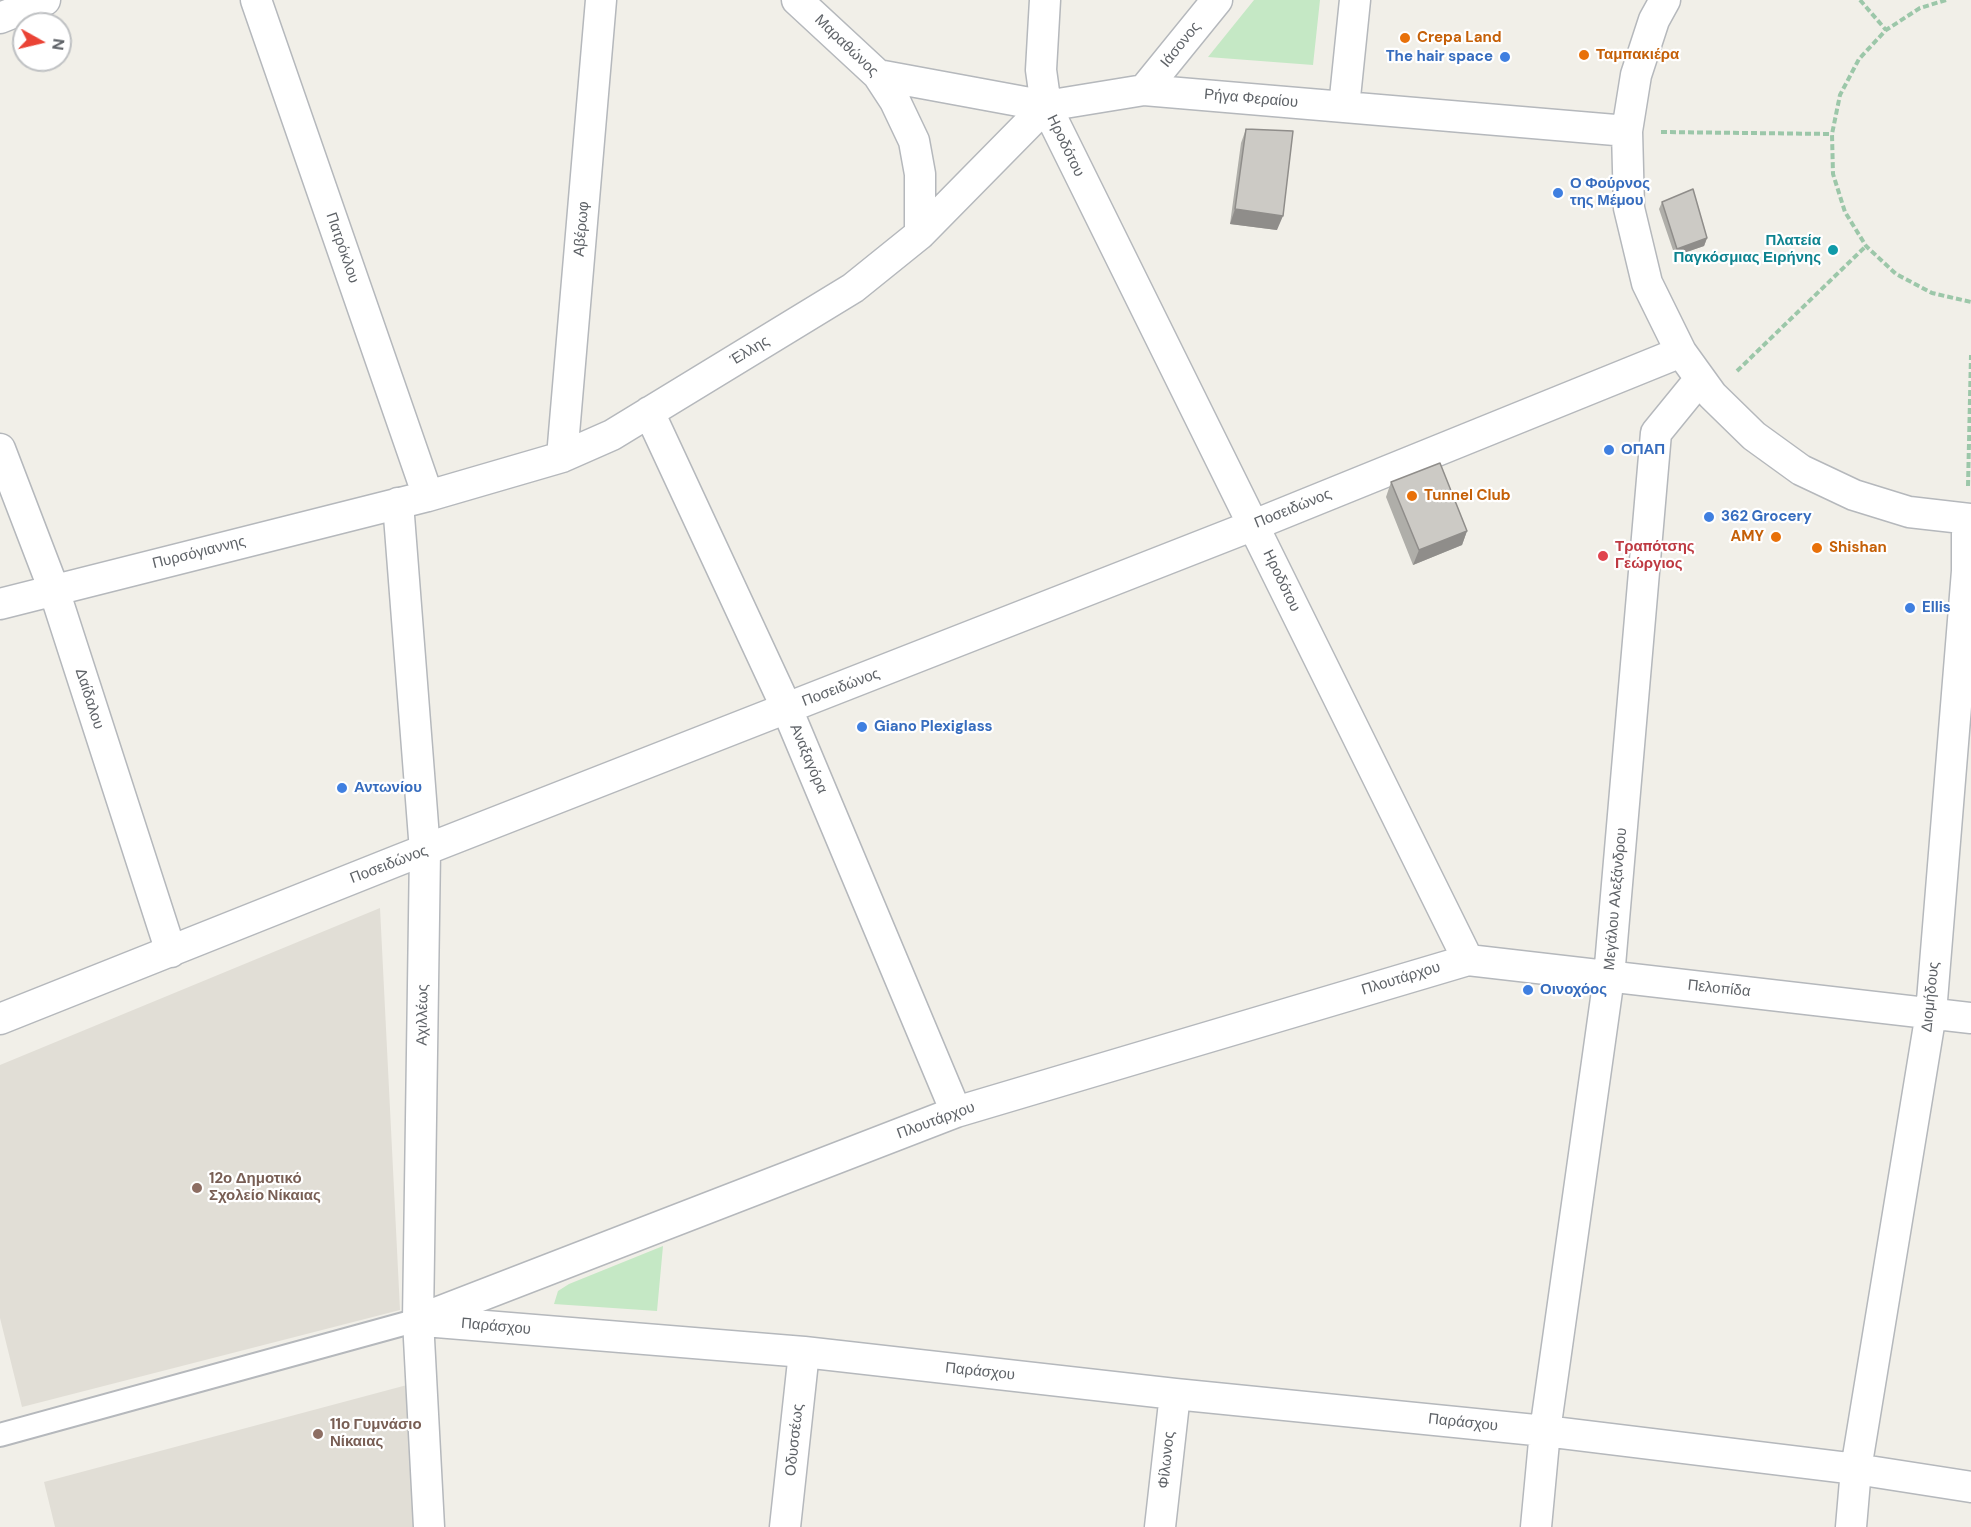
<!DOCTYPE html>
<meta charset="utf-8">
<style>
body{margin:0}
#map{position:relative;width:1971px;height:1527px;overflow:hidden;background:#f1efe8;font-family:"DM Sans",sans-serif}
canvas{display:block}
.north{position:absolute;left:12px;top:12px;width:60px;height:60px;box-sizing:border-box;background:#fff;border:2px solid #bfc1c3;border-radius:50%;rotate:98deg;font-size:16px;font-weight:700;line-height:24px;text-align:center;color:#5f6368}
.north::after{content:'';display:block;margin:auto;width:21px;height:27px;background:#ea4335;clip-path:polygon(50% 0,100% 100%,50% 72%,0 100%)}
</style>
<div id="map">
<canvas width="1971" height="1527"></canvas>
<div class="north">N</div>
</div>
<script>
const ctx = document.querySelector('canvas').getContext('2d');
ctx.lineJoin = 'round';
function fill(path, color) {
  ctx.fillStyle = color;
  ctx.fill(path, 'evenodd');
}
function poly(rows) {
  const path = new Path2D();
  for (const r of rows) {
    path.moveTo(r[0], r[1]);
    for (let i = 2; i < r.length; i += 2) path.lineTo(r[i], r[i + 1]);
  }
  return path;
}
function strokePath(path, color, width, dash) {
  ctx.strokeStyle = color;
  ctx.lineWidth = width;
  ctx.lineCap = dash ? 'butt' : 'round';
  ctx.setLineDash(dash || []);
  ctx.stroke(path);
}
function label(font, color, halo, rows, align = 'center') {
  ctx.font = font + ' "DM Sans",sans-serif';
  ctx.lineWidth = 4.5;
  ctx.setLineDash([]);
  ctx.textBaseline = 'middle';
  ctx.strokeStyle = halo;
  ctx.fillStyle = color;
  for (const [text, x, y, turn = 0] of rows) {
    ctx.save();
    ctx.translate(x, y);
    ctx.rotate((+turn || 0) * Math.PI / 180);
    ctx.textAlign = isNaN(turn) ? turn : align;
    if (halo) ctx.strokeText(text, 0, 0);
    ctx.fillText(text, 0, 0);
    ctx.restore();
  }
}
fill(poly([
 [380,908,400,1310,22,1407,0,1318,0,1065],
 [407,1385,416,1527,55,1527,44,1482]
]), '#e1ded6');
fill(poly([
 [1254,0,1320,0,1313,65,1208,57],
 [663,1246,657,1311,554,1304,558,1291,569,1284]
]), '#c5e8c5');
const pedestrian = poly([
 [0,1435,418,1320]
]);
const minor = poly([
 [256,0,428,496],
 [797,0,878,75,895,101,914,141,920,174,920,234],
 [1045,0,1041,70,1046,106,1468,960],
 [1665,0,1654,20,1636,75,1627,131,1629,208,1647,283,1681,352,1712,395,1754,436,1801,470,1854,495,1909,512,1971,519],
 [0,18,45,0],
 [878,75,1046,106,1144,90,1627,131],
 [1144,90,1217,0],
 [1344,107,1355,0],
 [649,412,787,709,956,1112],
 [0,449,54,590,171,952],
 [562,457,601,0],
 [398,503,425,851,418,1320,429,1527],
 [0,604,428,496,562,457,612,435,853,288,920,234,1046,106],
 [0,1019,399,860,1254,525,1681,352],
 [418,1320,956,1112,1468,960,1971,1018],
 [424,1321,804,1352,1175,1394,1545,1431,1856,1469,1971,1487],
 [785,1527,804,1352],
 [1160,1527,1175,1394],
 [1536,1527,1545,1431,1609,977,1656,433,1700,379],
 [1851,1527,1856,1469,1931,1013,1967,571,1967,520]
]);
strokePath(pedestrian, '#b5b8bc', 26);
strokePath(minor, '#b5b8bc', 33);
strokePath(poly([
 [1860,0,1886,30],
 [1946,0,1920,8,1886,30,1859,59,1840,95,1832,134,1833,174,1845,212,1866,246,1896,274,1932,293,1971,302],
 [1661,132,1832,134],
 [1737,371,1866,246],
 [1968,486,1971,355]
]), '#9cc7a9', 4, [6, 3]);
strokePath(pedestrian, '#fff', 22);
strokePath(minor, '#fff', 30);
fill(poly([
 [1246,129,1277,230,1230,224,1241,143],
 [1662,202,1707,238,1704,246,1675,256,1659,209],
 [1391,482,1467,531,1462,545,1413,565,1386,497]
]), '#afaea9');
fill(poly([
 [1235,209,1283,216,1277,230,1230,224],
 [1707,238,1704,246,1675,256,1677,249],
 [1467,531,1462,545,1413,565,1419,550]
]), '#8f8d8a');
const building = poly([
 [1246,129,1293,131,1283,216,1235,209,1246,129],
 [1693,189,1707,238,1677,249,1662,202,1693,189],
 [1440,463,1467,531,1419,550,1391,482,1440,463]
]);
fill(building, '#cccac5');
strokePath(building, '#8f8d8a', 1.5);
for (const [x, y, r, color] of [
 [1405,38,6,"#e8710a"],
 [1584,55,6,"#e8710a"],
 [1505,57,6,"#3f7fe0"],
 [1558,193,6,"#3f7fe0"],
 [1833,250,6,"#0f9aa8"],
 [1609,450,6,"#3f7fe0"],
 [1412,496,6,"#e8710a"],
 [1709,517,6,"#3f7fe0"],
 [1776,537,6,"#e8710a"],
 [1817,548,6,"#e8710a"],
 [1603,556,6,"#e0444e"],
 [1910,608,6,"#3f7fe0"],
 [862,727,6,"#3f7fe0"],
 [342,788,6,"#3f7fe0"],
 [1528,990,6,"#3f7fe0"],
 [197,1188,6,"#8d6e63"],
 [318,1434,6,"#8d6e63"]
]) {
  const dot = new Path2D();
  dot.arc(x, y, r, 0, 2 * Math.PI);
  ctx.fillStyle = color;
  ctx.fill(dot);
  strokePath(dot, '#fff', 2);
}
label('bold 15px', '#c56008', '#fff', [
 ["Crepa Land",1417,38],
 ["Ταμπακιέρα",1596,55],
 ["Tunnel Club",1424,496],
 ["AMY",1764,537,"right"],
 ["Shishan",1829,548]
], 'left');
label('15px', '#5f6368', '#fff', [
 ["Ιάσονος",1181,45,-51],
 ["Μαραθώνος",846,46,44],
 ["Ρήγα Φεραίου",1251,99,5],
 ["Ηροδότου",1065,146,64],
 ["Αβέρωφ",582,229,-85],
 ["Πατρόκλου",342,248,71],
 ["Έλλης",750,351,-31],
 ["Ποσειδώνος",1293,509,-22],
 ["Πυρσόγιαννης",199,553,-14],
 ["Ηροδότου",1281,581,64],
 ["Ποσειδώνος",841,688,-21],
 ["Δαίδαλου",89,699,72],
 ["Αναξαγόρα",808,759,67],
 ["Ποσειδώνος",389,865,-21],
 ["Μεγάλου Αλεξάνδρου",1616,899,-85],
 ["Πλουτάρχου",1401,979,-17],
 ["Πελοπίδα",1719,989,6],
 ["Διομήδους",1931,997,-84],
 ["Αχιλλέως",423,1015,-89],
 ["Πλουτάρχου",936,1121,-20],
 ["Παράσχου",496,1327,5],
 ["Παράσχου",980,1372,6],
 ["Παράσχου",1463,1423,6],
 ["Οδυσσέως",795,1440,-84],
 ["Φίλωνος",1167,1460,-84]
]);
label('bold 15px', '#366cbe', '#fff', [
 ["The hair space",1493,57,"right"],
 ["Ο Φούρνος",1570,184],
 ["της Μέμου",1570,201],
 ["ΟΠΑΠ",1621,450],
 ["362 Grocery",1721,517],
 ["Ellis",1922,608],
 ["Giano Plexiglass",874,727],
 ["Αντωνίου",354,788],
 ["Οινοχόος",1540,990]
], 'left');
label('bold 15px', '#0d838f', '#fff', [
 ["Πλατεία",1821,241],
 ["Παγκόσμιας Ειρήνης",1821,258]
], 'right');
label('bold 15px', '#be3a42', '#fff', [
 ["Τραπότσης",1615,547],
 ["Γεώργιος",1615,564]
], 'left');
label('bold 15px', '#785e54', '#fff', [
 ["12ο Δημοτικό",209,1179],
 ["Σχολείο Νίκαιας",209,1196],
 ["11ο Γυμνάσιο",330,1425],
 ["Νίκαιας",330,1442]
], 'left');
</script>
